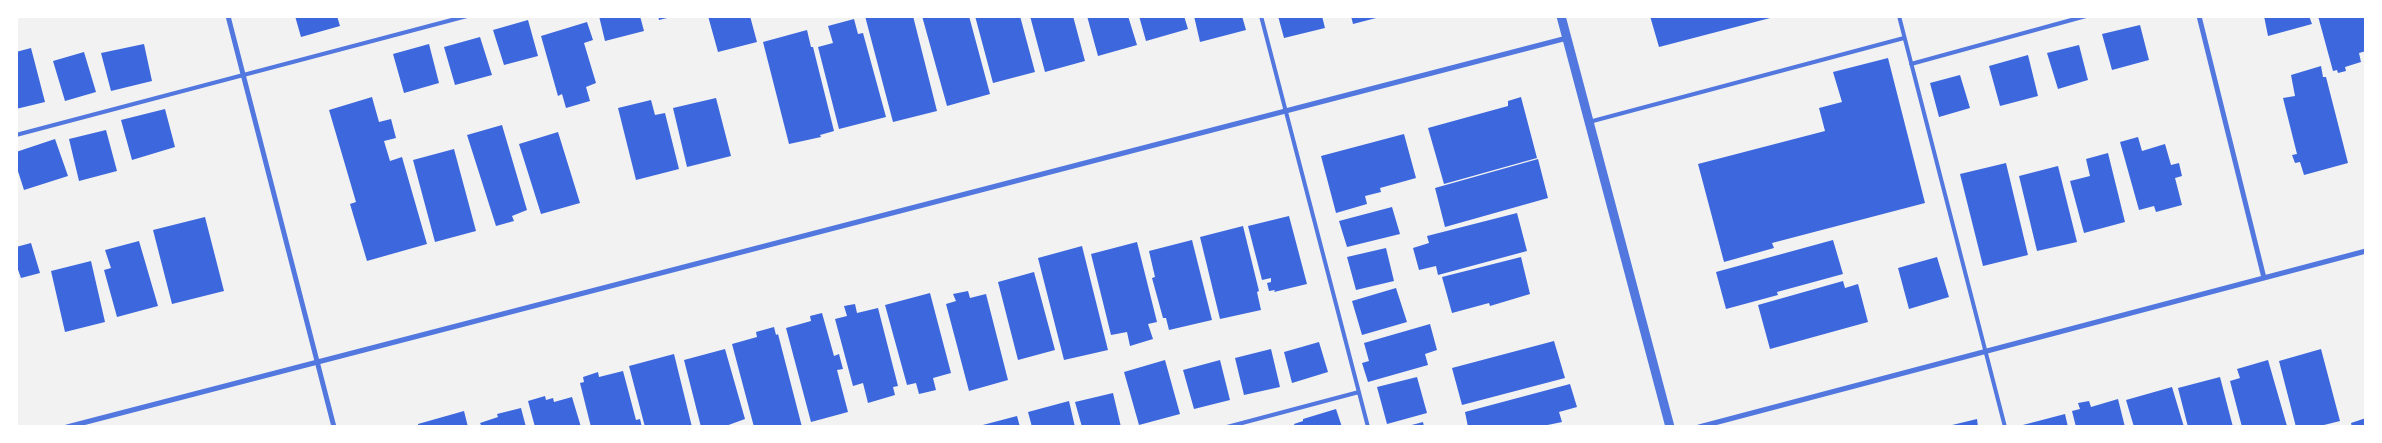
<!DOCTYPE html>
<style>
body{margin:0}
#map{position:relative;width:2382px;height:443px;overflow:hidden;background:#f2f2f2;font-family:Rubik,sans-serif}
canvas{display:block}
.frame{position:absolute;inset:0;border:18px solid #fff;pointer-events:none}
</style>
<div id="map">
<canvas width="2382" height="443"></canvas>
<div class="frame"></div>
</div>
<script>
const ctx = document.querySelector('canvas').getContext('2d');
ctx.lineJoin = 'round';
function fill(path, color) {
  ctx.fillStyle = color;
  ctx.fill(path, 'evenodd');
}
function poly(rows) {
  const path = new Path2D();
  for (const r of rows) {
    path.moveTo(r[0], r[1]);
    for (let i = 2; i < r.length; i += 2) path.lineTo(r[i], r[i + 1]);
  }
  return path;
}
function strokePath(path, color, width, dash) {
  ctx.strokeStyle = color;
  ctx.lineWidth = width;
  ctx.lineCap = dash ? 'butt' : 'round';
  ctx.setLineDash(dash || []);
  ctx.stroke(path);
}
fill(poly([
 [295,16,337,16,340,26,301,37],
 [599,16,640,16,644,31,605,41],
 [658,16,671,16,671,17,659,20],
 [708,16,750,16,757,42,718,52],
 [865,16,913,16,937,111,893,122],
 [922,16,969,16,990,94,947,106],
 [975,16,1020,16,1035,72,993,83],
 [1030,16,1073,16,1085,61,1045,72],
 [1087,16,1128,16,1137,45,1098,56],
 [1139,16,1184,16,1188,29,1146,41],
 [1194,16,1242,16,1246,30,1200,42],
 [1278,16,1322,16,1325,28,1284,38],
 [1351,16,1380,16,1380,17,1353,24],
 [1650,16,1774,16,1774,17,1659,47],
 [2264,16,2309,16,2312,24,2268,36],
 [2318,16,2366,16,2366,51,2359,53,2361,62,2345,67,2346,71,2338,73,2337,70,2333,71],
 [854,19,858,34,863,33,886,117,839,129,818,47,833,43,828,26],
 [528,20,538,56,504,65,493,30],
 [587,22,593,40,584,43,596,83,586,87,590,101,566,108,562,94,558,96,541,36],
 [2140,25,2149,60,2112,70,2102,34],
 [807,30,811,47,813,47,834,131,820,135,821,137,789,144,763,42],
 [480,37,492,75,455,85,444,47],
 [144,44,152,81,111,91,101,53],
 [429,44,439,83,404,93,393,54],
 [2079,45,2088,80,2058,89,2047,53],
 [31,48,45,102,16,109,16,52],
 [84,52,96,92,65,101,53,61],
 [2028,55,2038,96,2000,106,1989,66],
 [1888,58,1925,203,1772,243,1774,248,1724,262,1698,164,1825,131,1819,108,1842,102,1833,72],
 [2321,66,2323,77,2326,77,2348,163,2304,175,2300,162,2295,163,2292,155,2297,154,2283,98,2295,96,2291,75],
 [1960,75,1970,108,1939,117,1930,83],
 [372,97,379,122,391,119,396,138,384,141,390,161,402,157,427,244,367,261,350,204,356,202,329,110],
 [1521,97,1537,158,1444,184,1428,128,1508,106,1508,101],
 [716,98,731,156,687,167,673,108],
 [651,100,655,115,665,113,679,169,636,180,618,108],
 [165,109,175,147,132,160,121,120],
 [502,125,527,210,512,216,514,221,496,226,467,135],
 [106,130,117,171,79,181,69,139],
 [558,132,580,203,541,214,519,144],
 [1404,134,1416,178,1380,188,1381,192,1365,196,1367,204,1336,213,1321,156],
 [2138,137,2142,151,2165,144,2171,165,2179,163,2182,176,2175,178,2182,205,2156,212,2154,206,2139,210,2120,142],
 [55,139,68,176,24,190,16,165,16,152],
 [454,149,476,231,435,242,413,160],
 [2108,153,2125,222,2084,233,2070,181,2090,176,2086,159],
 [1538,159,1548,198,1445,227,1435,188],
 [2006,163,2028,255,1983,266,1960,174],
 [2058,166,2077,242,2037,251,2019,176],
 [1392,207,1400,234,1347,247,1339,221],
 [1517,213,1527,251,1438,275,1436,266,1419,270,1413,248,1429,243,1427,236],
 [1289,216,1307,284,1274,292,1275,290,1269,291,1267,283,1271,282,1271,278,1262,280,1248,226],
 [205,217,224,291,172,304,153,230],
 [1243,226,1259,291,1257,292,1261,310,1220,319,1200,237],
 [1192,240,1212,320,1169,330,1166,318,1163,318,1152,278,1155,277,1149,251],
 [1833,240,1843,274,1777,292,1778,295,1726,309,1716,272],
 [139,241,158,306,117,317,104,270,111,268,105,250],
 [1137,242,1157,322,1148,324,1153,339,1130,346,1127,332,1111,335,1091,254],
 [31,243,40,273,21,278,16,264,16,247],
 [1082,246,1108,350,1064,360,1038,258],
 [1386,248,1394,281,1356,290,1347,257],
 [1521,257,1530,294,1490,306,1489,303,1452,313,1442,277],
 [1937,257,1949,297,1909,309,1898,268],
 [91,261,105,322,65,332,51,271],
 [1034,272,1055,350,1018,360,998,282],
 [1843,281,1845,288,1858,284,1868,322,1770,349,1758,305],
 [1396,288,1407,322,1362,335,1352,301],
 [968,291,970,298,986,294,1008,380,969,391,946,304,956,301,953,294],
 [930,293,951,373,933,378,936,390,919,394,916,383,907,385,885,305],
 [855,304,857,313,878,308,898,386,893,387,895,395,868,403,863,383,853,386,835,319,847,316,844,306],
 [822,313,834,356,839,354,843,369,837,370,848,412,811,422,786,328,811,321,810,316],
 [1430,324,1437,350,1425,354,1428,365,1368,382,1362,363,1369,361,1364,343],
 [774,327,776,335,778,334,802,427,754,427,732,344,757,337,756,332],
 [1554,341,1565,378,1462,405,1452,368],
 [1319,342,1328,372,1292,383,1284,352],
 [725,349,745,419,723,427,701,427,684,360],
 [1271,349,1280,387,1244,395,1235,358],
 [2321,349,2340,421,2316,427,2296,427,2279,361],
 [674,354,692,427,645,427,629,366],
 [1165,360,1180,414,1139,425,1124,372],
 [1220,360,1230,400,1194,409,1183,370],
 [2268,360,2287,426,2242,427,2230,381,2240,378,2237,369],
 [623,371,636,420,640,419,642,427,591,427,580,383,584,382,583,377,598,372,599,377],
 [1417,377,1427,413,1387,424,1377,387],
 [2220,377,2233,427,2188,427,2178,388],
 [1570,384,1577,407,1559,412,1562,422,1538,427,1468,427,1465,412],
 [2172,387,2184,427,2134,427,2126,400],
 [1113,393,1121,427,1082,427,1075,402],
 [545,396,546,400,553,398,554,402,572,397,581,427,535,427,528,401],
 [2118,399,2125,427,2076,427,2072,411,2080,409,2078,403,2089,401,2091,407],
 [1069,401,1075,427,1032,427,1028,412],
 [521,408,526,427,482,427,480,423,498,417,497,414],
 [1336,409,1342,427,1295,427,1294,424,1303,421,1303,419],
 [464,411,468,427,418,427,418,424],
 [2065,414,2068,427,2019,427,2019,426],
 [1017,416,1020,427,979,427,979,426],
 [2366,418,2366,427,2352,427,2351,423],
 [1977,419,1978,427,1948,427,1948,426],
 [1423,422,1424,427,1408,427,1408,426]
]), '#3d67dc');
strokePath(poly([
 [1261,16,1368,427],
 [1899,16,2005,427],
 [1911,64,2086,16],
 [1589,122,1904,38],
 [16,135,467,16],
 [1227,427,1359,392]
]), '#5277de', 4);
strokePath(poly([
 [228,16,334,427],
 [2199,16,2264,278],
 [67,427,1567,38],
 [1699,427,2366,251]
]), '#5277de', 5);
strokePath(poly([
 [1561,16,1670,427]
]), '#5277de', 9);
</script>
